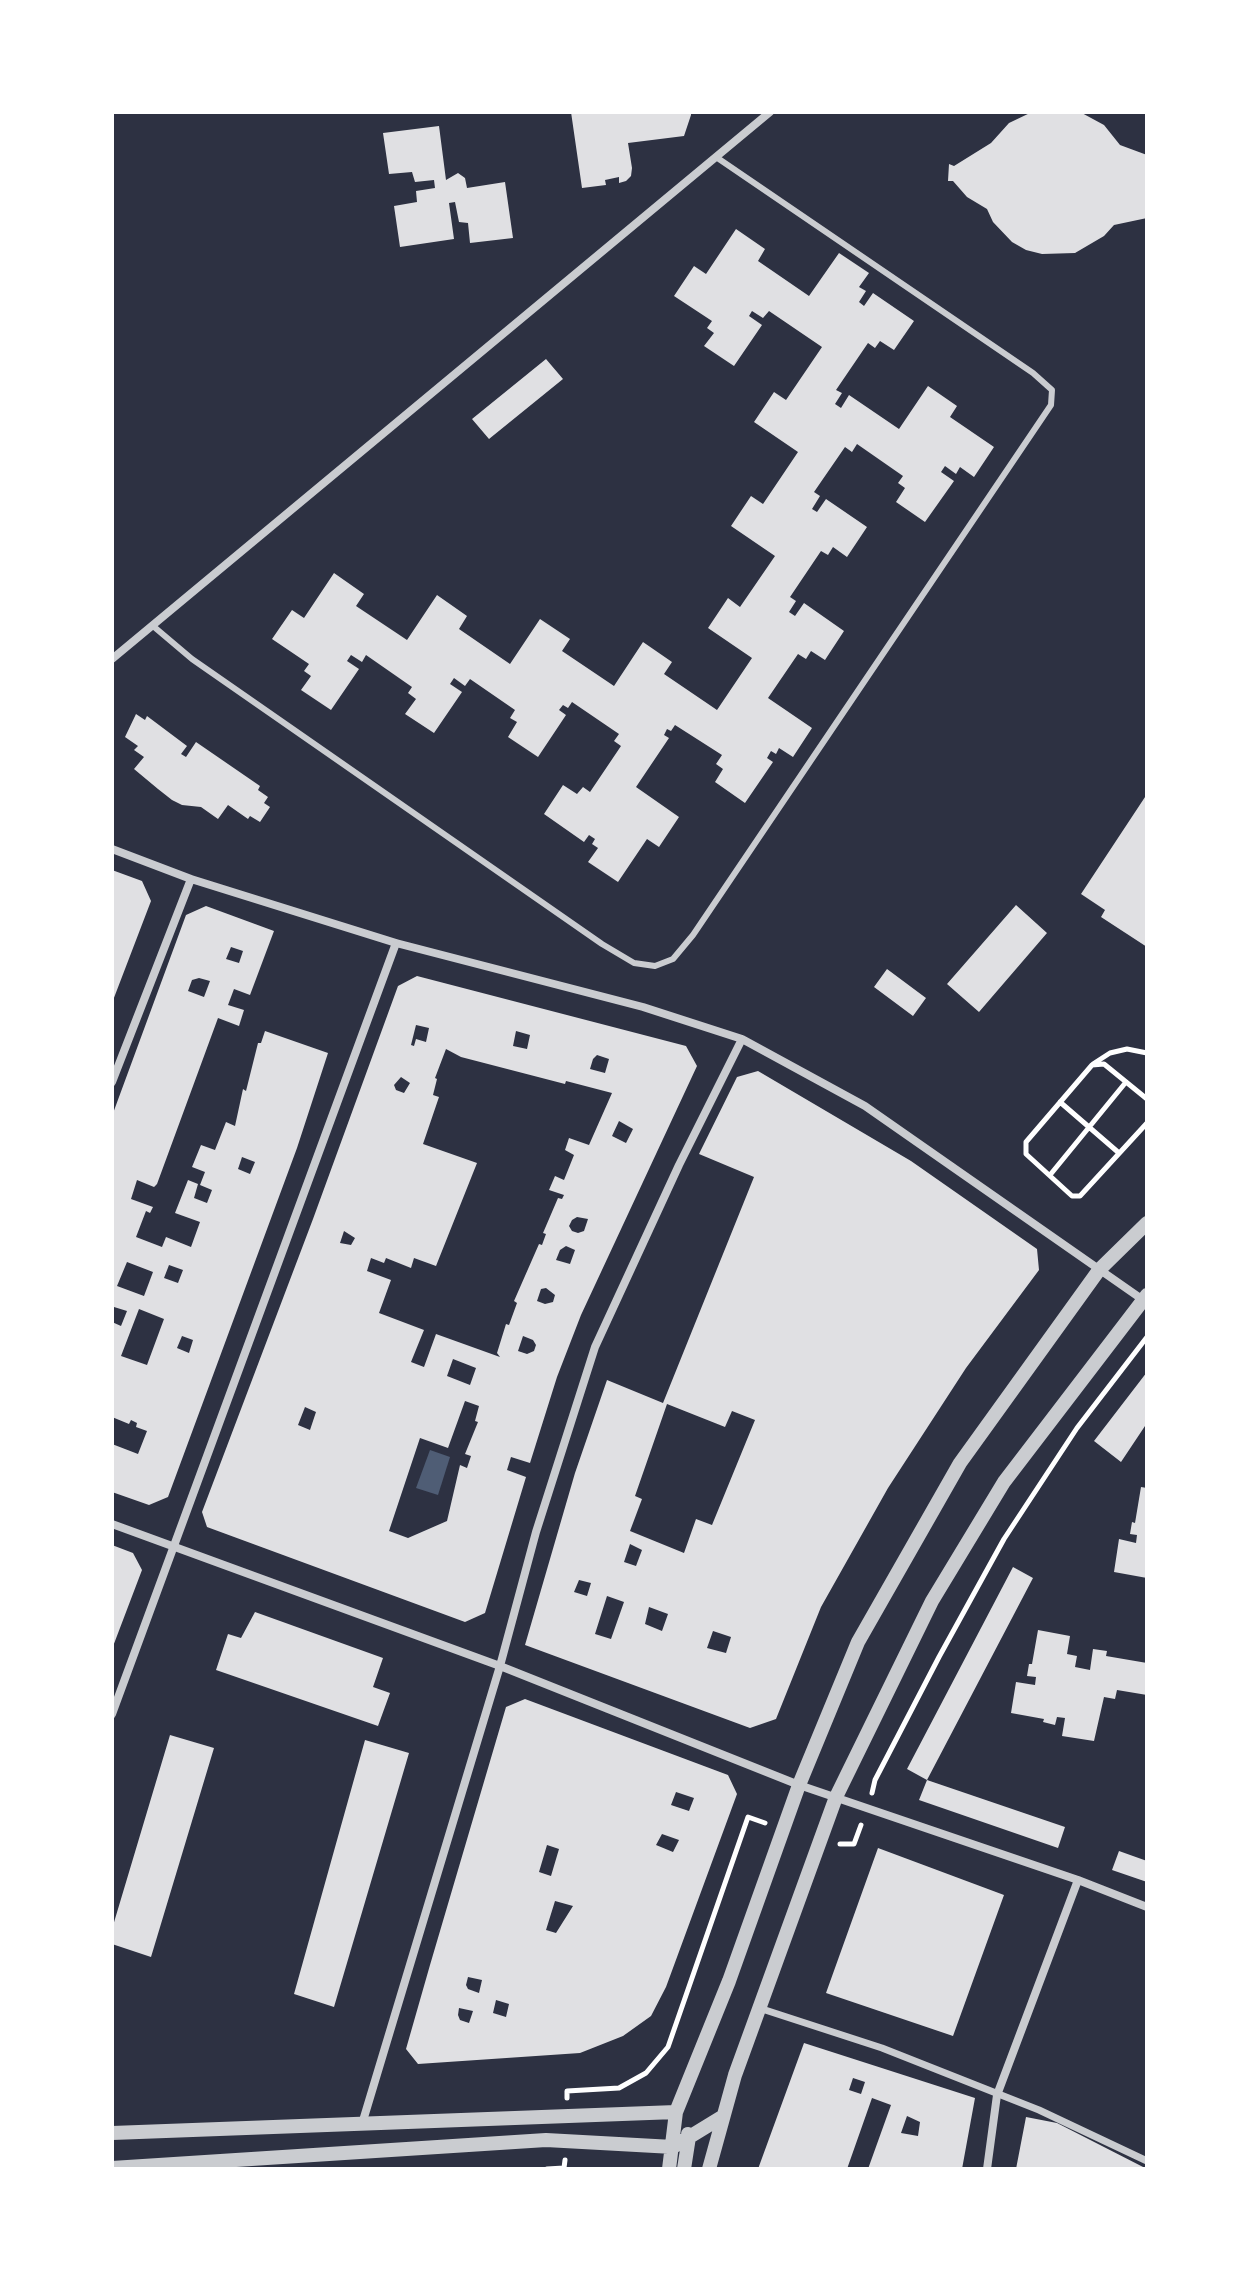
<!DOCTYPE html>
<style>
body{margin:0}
#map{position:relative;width:1259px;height:2281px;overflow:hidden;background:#2d3142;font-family:Karla,sans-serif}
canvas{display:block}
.frame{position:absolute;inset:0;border:114px solid #fff;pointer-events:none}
</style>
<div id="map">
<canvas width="1259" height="2281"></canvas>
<div class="frame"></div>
</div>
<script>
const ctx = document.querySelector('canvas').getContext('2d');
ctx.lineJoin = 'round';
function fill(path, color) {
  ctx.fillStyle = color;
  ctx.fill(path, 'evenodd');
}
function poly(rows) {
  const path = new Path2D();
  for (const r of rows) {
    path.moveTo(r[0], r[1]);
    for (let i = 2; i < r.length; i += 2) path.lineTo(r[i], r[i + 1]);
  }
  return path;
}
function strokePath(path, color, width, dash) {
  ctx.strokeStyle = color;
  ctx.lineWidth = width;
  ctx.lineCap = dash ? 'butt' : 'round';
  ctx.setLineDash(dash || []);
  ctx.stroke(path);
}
fill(poly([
 [430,1450,450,1457,438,1495,416,1488]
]), '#4f5d75');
fill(poly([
 [571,112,691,112,691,115,684,136,628,143,632,168,631,176,626,181,619,183,619,177,605,180,606,185,582,188],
 [1032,112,1080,112,1104,125,1120,145,1147,155,1147,218,1114,225,1104,236,1075,253,1042,254,1026,250,1012,242,993,222,987,209,967,197,953,181,948,181,949,164,954,166,991,143,1009,123],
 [439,126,446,180,458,173,465,178,467,188,505,182,513,238,470,243,468,223,459,222,455,202,449,203,454,239,400,247,394,206,417,202,416,191,435,188,434,180,415,182,412,172,389,174,383,133],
 [736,229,765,249,758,261,809,296,839,253,869,273,859,287,866,291,859,302,864,306,873,293,914,321,894,350,880,341,875,348,868,343,836,390,842,393,835,404,841,408,849,395,899,429,928,386,957,406,950,417,994,447,974,477,960,467,956,474,945,466,941,472,954,481,925,522,896,502,905,488,898,483,903,476,857,444,852,452,845,447,814,492,820,496,812,509,817,512,826,499,867,527,847,557,833,547,828,555,821,551,790,597,796,601,789,612,795,616,804,603,844,631,825,660,811,651,806,659,798,654,768,698,812,728,793,757,779,748,776,754,771,751,767,758,773,762,745,803,715,782,723,769,716,764,722,755,675,725,671,731,667,729,664,735,669,738,636,787,679,817,659,847,647,839,618,882,588,862,598,848,592,844,595,839,589,835,584,842,544,814,563,785,577,794,583,787,590,792,621,746,614,741,619,734,572,702,568,708,563,705,559,710,566,715,538,757,508,737,517,722,510,718,515,710,470,679,465,686,454,678,450,684,462,692,434,733,405,714,416,699,408,693,412,687,366,655,362,662,351,655,347,661,359,669,331,710,301,690,311,676,304,671,309,664,272,639,292,610,304,618,334,573,364,594,356,606,407,640,437,595,467,616,459,629,510,664,540,619,570,639,562,651,614,686,643,642,672,662,664,674,717,710,752,658,708,628,728,598,740,607,775,556,731,526,751,496,763,504,798,452,754,422,774,392,786,400,822,347,769,311,763,318,752,311,749,316,762,325,734,366,704,346,714,333,707,328,712,321,674,296,694,266,706,274],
 [546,359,563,379,489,439,472,419],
 [136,714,145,720,147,716,187,746,181,754,186,757,196,742,260,786,258,790,268,797,264,803,270,807,260,822,250,816,248,819,228,805,218,819,201,807,182,805,172,800,158,789,134,769,144,757,134,750,138,746,125,737],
 [1147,794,1146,873,1147,947,1101,917,1105,910,1081,894],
 [112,870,142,881,151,901,112,1003],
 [1016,905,1047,933,979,1012,947,984],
 [206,906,274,931,250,995,234,989,228,1005,244,1010,239,1026,218,1018,157,1184,154,1187,137,1180,131,1199,153,1207,150,1213,146,1211,136,1237,162,1247,166,1237,191,1247,200,1222,175,1213,188,1180,198,1184,194,1198,207,1203,212,1190,200,1185,205,1172,192,1167,201,1145,215,1150,226,1122,235,1126,243,1089,246,1091,258,1043,261,1043,265,1031,328,1053,297,1148,168,1497,149,1505,112,1492,112,1444,138,1454,147,1431,136,1427,137,1423,131,1420,129,1424,112,1417,112,1322,121,1326,127,1311,114,1307,112,1312,112,1116,186,915],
 [231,947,243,951,239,963,226,959],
 [199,978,210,981,204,997,188,991,192,980],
 [242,1157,255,1162,250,1174,238,1169],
 [127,1262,153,1272,144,1296,117,1286],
 [169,1265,183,1270,178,1283,164,1278],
 [139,1309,164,1319,147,1365,121,1356],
 [182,1336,193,1340,189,1353,177,1348],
 [887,969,926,998,913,1016,874,987],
 [417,976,686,1046,697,1066,581,1315,557,1377,530,1463,511,1457,507,1470,526,1477,485,1613,465,1622,207,1527,202,1512,313,1219,398,986],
 [416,1025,429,1028,426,1042,416,1039,414,1046,411,1045],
 [516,1031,530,1035,527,1049,513,1046],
 [446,1049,461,1057,565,1084,566,1081,612,1093,589,1145,569,1138,565,1150,574,1155,564,1180,555,1176,549,1190,564,1195,562,1199,558,1198,543,1233,546,1234,542,1245,539,1244,514,1301,517,1303,509,1325,506,1324,497,1353,500,1357,436,1334,424,1367,411,1362,424,1330,379,1313,391,1280,367,1271,371,1258,384,1263,386,1258,411,1268,414,1258,436,1266,477,1163,423,1144,439,1097,433,1095,437,1079,435,1078],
 [597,1055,609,1059,605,1073,590,1069,593,1059],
 [401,1077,410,1083,404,1093,396,1090,394,1085],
 [619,1121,633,1129,626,1143,612,1136],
 [577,1217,588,1219,584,1231,578,1233,572,1231,569,1226,572,1220],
 [344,1231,355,1238,351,1245,340,1243],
 [566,1246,575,1250,570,1264,556,1260,560,1250],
 [546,1288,555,1295,553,1302,545,1304,537,1301,541,1289],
 [523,1336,533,1340,536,1345,534,1351,527,1354,518,1351],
 [453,1359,476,1368,470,1385,447,1376],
 [465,1401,479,1406,475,1421,478,1422,465,1454,471,1456,467,1468,460,1465,447,1521,408,1538,389,1531,420,1438,448,1448],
 [305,1407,316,1412,310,1430,298,1425],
 [758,1071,911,1161,1037,1249,1039,1270,966,1368,888,1488,821,1607,776,1719,750,1728,525,1645,575,1473,607,1380,663,1403,754,1177,699,1154,737,1077],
 [667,1404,725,1427,732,1411,755,1420,712,1525,696,1519,684,1553,630,1531,642,1499,635,1496],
 [630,1544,642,1550,636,1566,624,1562],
 [579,1580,591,1583,587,1596,574,1592],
 [607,1596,624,1602,611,1639,595,1634],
 [649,1607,668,1614,662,1631,645,1624],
 [713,1631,731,1637,726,1653,707,1648],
 [1147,1372,1147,1423,1121,1462,1094,1441],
 [1141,1487,1147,1488,1147,1578,1114,1572,1119,1539,1136,1543,1137,1535,1130,1534,1132,1522,1135,1523],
 [112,1545,133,1553,142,1570,112,1649],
 [1013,1567,1033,1578,927,1780,907,1769],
 [255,1612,383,1658,373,1687,390,1693,378,1726,216,1670,228,1634,241,1638],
 [1038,1630,1070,1636,1067,1654,1077,1656,1075,1667,1090,1670,1093,1649,1107,1651,1106,1656,1147,1663,1147,1695,1117,1690,1115,1699,1104,1697,1094,1741,1062,1736,1065,1718,1057,1717,1055,1725,1043,1722,1044,1719,1011,1713,1016,1682,1035,1685,1036,1677,1027,1676,1029,1664,1032,1664],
 [525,1699,728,1775,737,1794,666,1987,651,2016,623,2036,580,2053,418,2064,406,2049,430,1965,506,1707],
 [676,1792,694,1798,689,1811,671,1805],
 [662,1834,679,1840,673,1852,656,1845],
 [547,1845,559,1849,551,1876,539,1872],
 [555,1901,573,1906,556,1933,546,1930],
 [468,1977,482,1980,479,1993,468,1989,466,1985],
 [496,2000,509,2004,506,2017,493,2013],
 [459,2008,473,2011,469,2023,460,2020,458,2015],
 [170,1735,214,1748,151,1957,112,1944,112,1929],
 [365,1740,409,1753,334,2007,294,1994],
 [927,1780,1065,1827,1058,1848,919,1800],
 [878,1848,1004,1895,953,2036,826,1993],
 [1119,1851,1147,1861,1147,1882,1112,1870],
 [804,2043,975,2098,962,2169,868,2169,891,2105,872,2098,847,2169,758,2169],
 [853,2078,865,2082,861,2094,849,2090],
 [907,2116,920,2122,918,2136,901,2133],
 [1026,2117,1057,2123,1147,2169,1016,2169]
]), '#e0e0e3');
strokePath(poly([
 [1093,1064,1110,1053,1127,1049,1147,1053],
 [1147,1099,1104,1064,1092,1065,1026,1142,1026,1154,1072,1196,1080,1196,1147,1123],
 [1060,1102,1119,1153],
 [1050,1175,1126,1082],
 [872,1793,875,1780,939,1657,1004,1539,1077,1428,1147,1337],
 [840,1844,854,1844,861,1825],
 [567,2098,567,2091,619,2088,646,2073,668,2047,748,1817,765,1823],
 [547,2169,564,2168,565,2160]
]), '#fff', 5);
strokePath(poly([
 [153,626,192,659,602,944,634,963,655,966,673,959,693,935,1051,405,1052,390,1033,373,716,157]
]), '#caccd0', 6);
strokePath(poly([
 [759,2008,882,2048,1039,2110,1147,2161]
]), '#caccd0', 7);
strokePath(poly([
 [112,659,770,112],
 [112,849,191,879,396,943,643,1007,742,1039,865,1106,1146,1302],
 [112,1082,191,879],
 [112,1524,500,1666,799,1785,1078,1880,1147,1907],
 [112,1714,396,943],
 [362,2124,500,1666,536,1532,595,1347,679,1165,742,1039],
 [987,2169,997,2095,1078,1880]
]), '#caccd0', 8);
strokePath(poly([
 [112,2133,676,2112],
 [112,2168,546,2140,673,2147,722,2117],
 [669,2169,676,2112,729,1981,799,1785,858,1642,960,1463,1099,1270,1147,1223],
 [684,2169,689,2137,688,2134],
 [709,2169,735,2075,836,1797,932,1601,1004,1482,1147,1295]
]), '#caccd0', 14);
</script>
